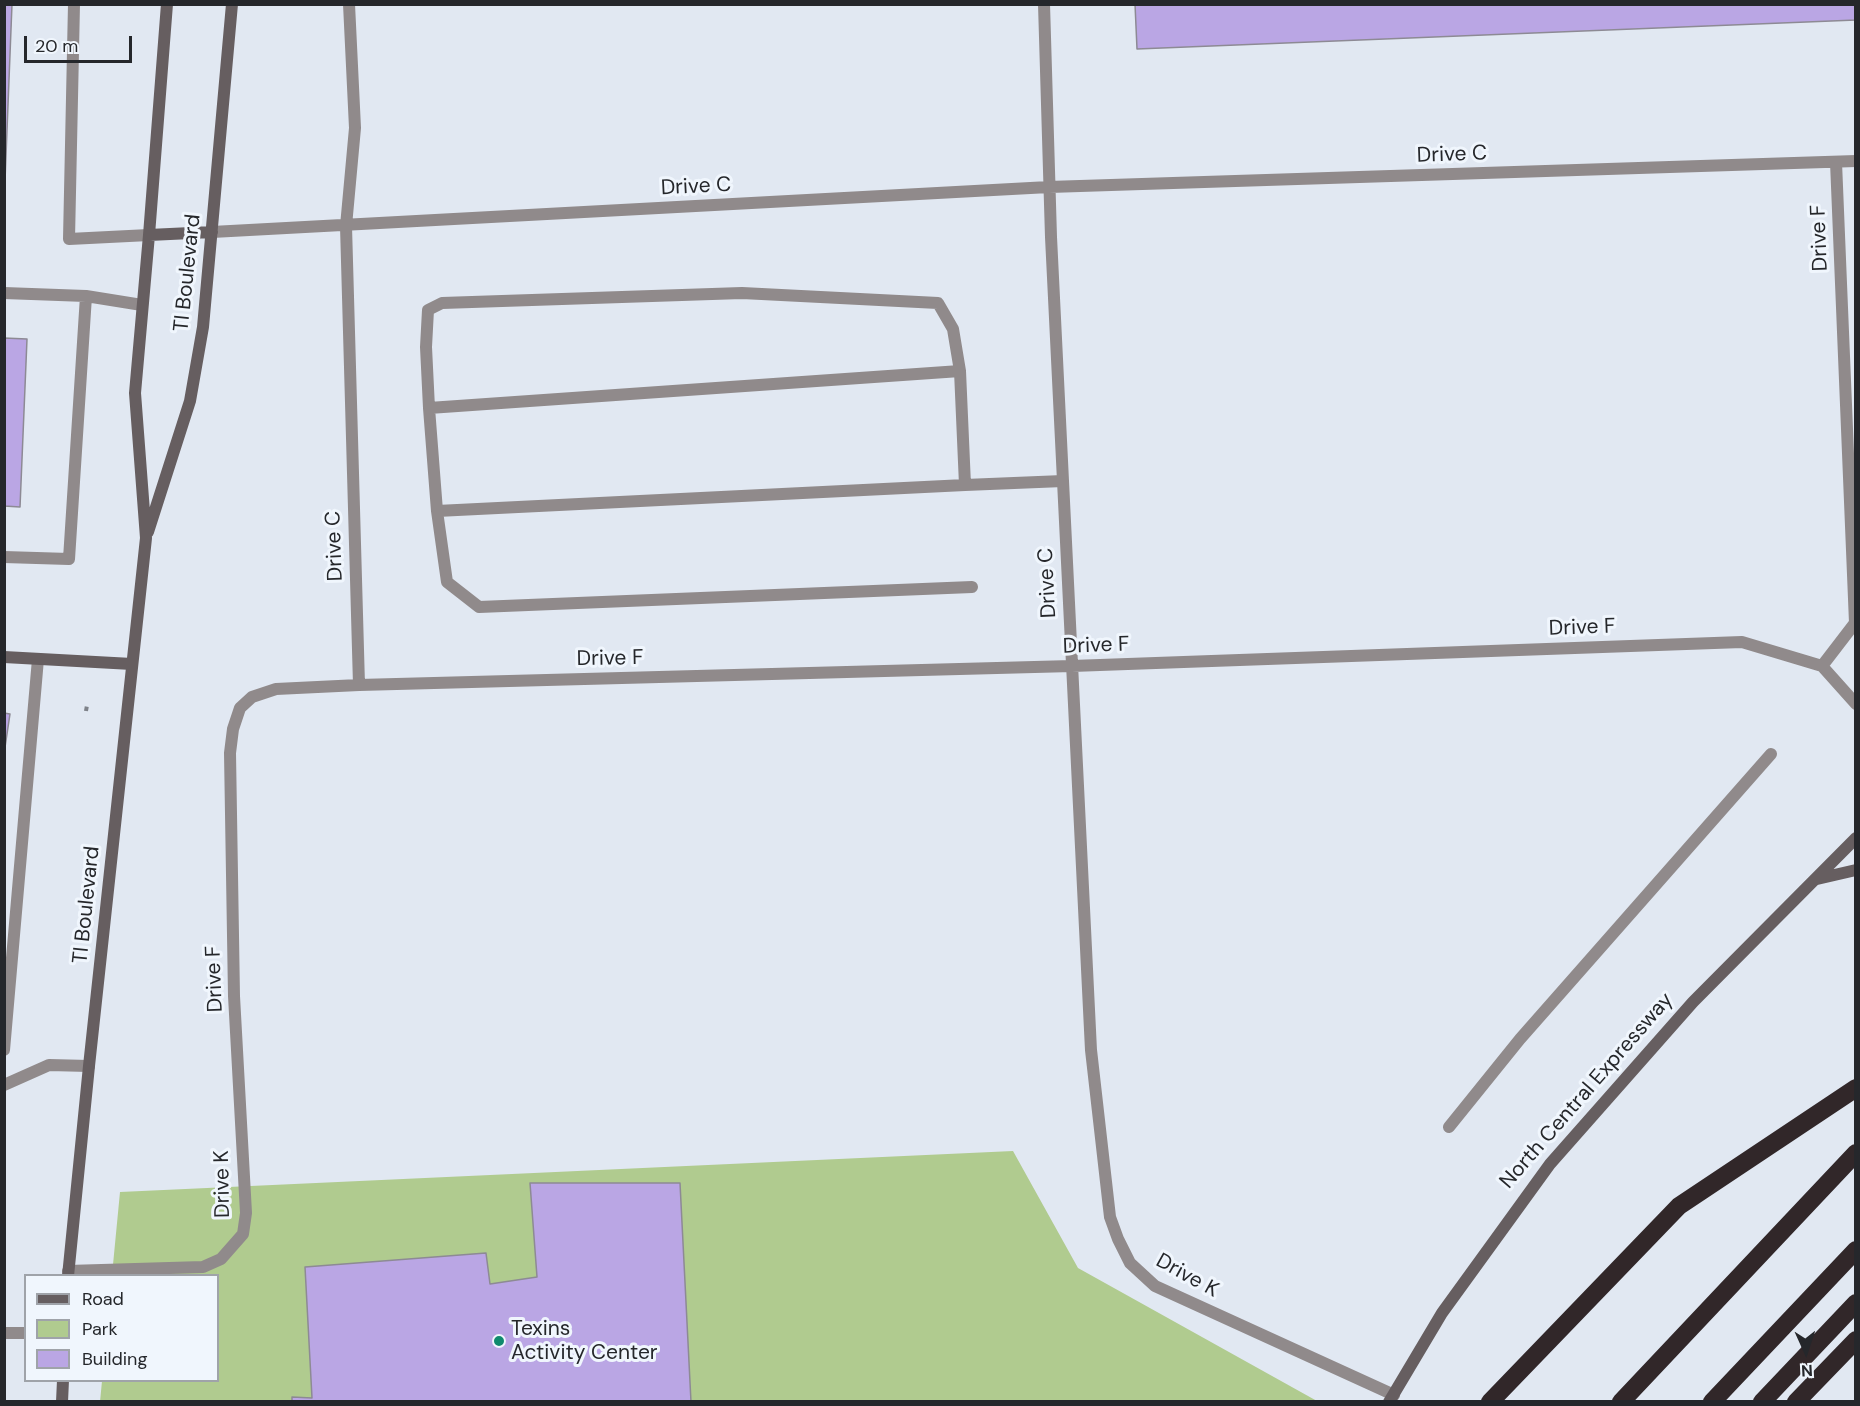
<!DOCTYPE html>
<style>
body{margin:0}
#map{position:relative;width:1860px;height:1406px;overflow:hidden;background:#e1e8f2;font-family:"DM Sans",sans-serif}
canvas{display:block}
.frame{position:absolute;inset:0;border:6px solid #25272b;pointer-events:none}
.legend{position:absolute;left:24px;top:1274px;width:195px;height:108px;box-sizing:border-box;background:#f0f6fd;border:2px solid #9fa3a9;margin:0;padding:8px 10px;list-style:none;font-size:18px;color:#25272b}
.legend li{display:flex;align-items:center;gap:12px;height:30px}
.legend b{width:30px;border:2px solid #9fa3a9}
.north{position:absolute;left:1776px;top:1322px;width:60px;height:60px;-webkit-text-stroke:4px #f0f6fd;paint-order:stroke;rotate:177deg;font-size:16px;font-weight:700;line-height:24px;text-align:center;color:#25272b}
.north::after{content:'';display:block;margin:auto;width:21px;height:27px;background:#25272b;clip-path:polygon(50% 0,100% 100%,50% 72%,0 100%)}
.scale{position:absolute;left:24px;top:36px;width:108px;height:27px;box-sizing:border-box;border:3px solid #25272b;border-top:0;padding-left:8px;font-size:18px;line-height:21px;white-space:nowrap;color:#25272b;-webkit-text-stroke:4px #f0f6fd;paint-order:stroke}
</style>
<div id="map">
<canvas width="1860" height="1406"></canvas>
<div class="frame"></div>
<ul class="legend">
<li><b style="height:8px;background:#665e60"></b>Road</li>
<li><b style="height:16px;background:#b0cb8f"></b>Park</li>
<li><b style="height:16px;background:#baa6e4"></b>Building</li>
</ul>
<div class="north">N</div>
<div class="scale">20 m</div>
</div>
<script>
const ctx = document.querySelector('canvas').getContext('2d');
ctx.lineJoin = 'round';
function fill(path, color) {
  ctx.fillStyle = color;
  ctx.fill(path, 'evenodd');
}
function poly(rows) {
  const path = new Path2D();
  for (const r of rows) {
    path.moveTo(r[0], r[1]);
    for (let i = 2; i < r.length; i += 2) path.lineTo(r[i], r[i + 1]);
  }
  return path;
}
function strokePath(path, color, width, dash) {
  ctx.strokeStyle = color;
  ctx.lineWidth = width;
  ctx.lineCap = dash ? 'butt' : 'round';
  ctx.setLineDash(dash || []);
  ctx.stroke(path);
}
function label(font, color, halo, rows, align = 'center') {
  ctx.font = font + ' "DM Sans",sans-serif';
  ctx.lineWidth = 6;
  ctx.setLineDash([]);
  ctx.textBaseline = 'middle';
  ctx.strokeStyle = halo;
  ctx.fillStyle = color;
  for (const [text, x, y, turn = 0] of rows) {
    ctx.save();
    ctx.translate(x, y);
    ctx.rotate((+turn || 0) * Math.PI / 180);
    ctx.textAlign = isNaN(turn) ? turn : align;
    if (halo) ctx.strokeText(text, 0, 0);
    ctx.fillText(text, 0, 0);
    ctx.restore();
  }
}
fill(poly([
 [1013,1151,1078,1268,1317,1401,100,1402,102,1381,218,1380,218,1276,112,1275,120,1192]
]), '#b0cb8f');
const building = poly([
 [4,4,12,4,4,206,4,4],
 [1135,4,1856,4,1856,20,1137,49,1135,4],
 [4,338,27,339,20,507,4,506,4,338],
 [4,713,10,714,4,754,4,713],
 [530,1183,680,1183,691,1402,292,1402,292,1397,312,1398,305,1267,486,1253,490,1284,537,1277,530,1183]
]);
fill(building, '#baa6e4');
strokePath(building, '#8d8a94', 1.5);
strokePath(poly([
 [86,711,87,705]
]), '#7e8289', 4, [4.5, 4.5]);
strokePath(poly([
 [74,4,69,239,149,235],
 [349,4,355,128,346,226,359,685],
 [1044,4,1051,237,1091,1050,1110,1217,1118,1239,1130,1263,1155,1286,1394,1395],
 [212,232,1049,187,1856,161],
 [4,293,86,296,142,305],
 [429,408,960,371],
 [437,511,965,485],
 [4,557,69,559,86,296],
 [972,587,479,607,447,582,437,511,429,408,426,347,428,310,442,303,742,293,938,303,953,329,960,371,965,485,1063,481],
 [1822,666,1855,623,1836,162],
 [1822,666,1856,704],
 [4,1050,38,659],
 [4,1085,49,1065,89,1066],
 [1449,1127,1520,1039,1771,754],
 [68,1271,203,1267,221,1259,243,1234,246,1213,234,996,230,753,233,729,240,708,252,697,276,689,359,685,1072,666,1742,642,1822,666],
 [4,1333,26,1333]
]), '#908a8b', 12);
strokePath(poly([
 [149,235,212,232],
 [148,532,190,401,203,327,232,4],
 [4,657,132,664],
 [1817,879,1856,870],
 [68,1276,89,1066,146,538,135,393,149,235,167,4],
 [62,1402,63,1380],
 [1389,1402,1442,1313,1550,1164,1693,1002,1856,838]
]), '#665e60', 12);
strokePath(poly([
 [1490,1402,1679,1206,1856,1088],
 [1621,1402,1856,1153],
 [1712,1402,1856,1250],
 [1762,1402,1856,1303],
 [1796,1402,1856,1340]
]), '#312729', 18);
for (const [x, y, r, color] of [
 [499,1341,6,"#0f8a6d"]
]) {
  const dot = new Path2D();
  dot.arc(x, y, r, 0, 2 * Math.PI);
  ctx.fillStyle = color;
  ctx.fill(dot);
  strokePath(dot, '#f0f6fd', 2);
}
label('21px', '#25272b', '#f0f6fd', [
 ["Drive C",1452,155,-2],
 ["Drive C",696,187,-3],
 ["Drive F",1820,238,-92],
 ["TI Boulevard",188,273,-84],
 ["Drive C",335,546,-92],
 ["Drive C",1048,583,-93],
 ["Drive F",1582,628,-2],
 ["Drive F",1096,646,-2],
 ["Drive F",610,659,-1],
 ["TI Boulevard",87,905,-84],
 ["Drive F",215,979,-92],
 ["North Central Expressway",1587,1091,-49],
 ["Drive K",223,1184,-91],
 ["Drive K",1187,1276,29]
]);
label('21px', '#25272b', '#f0f6fd', [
 ["Texins",511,1329],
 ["Activity Center",511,1353]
], 'left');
</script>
